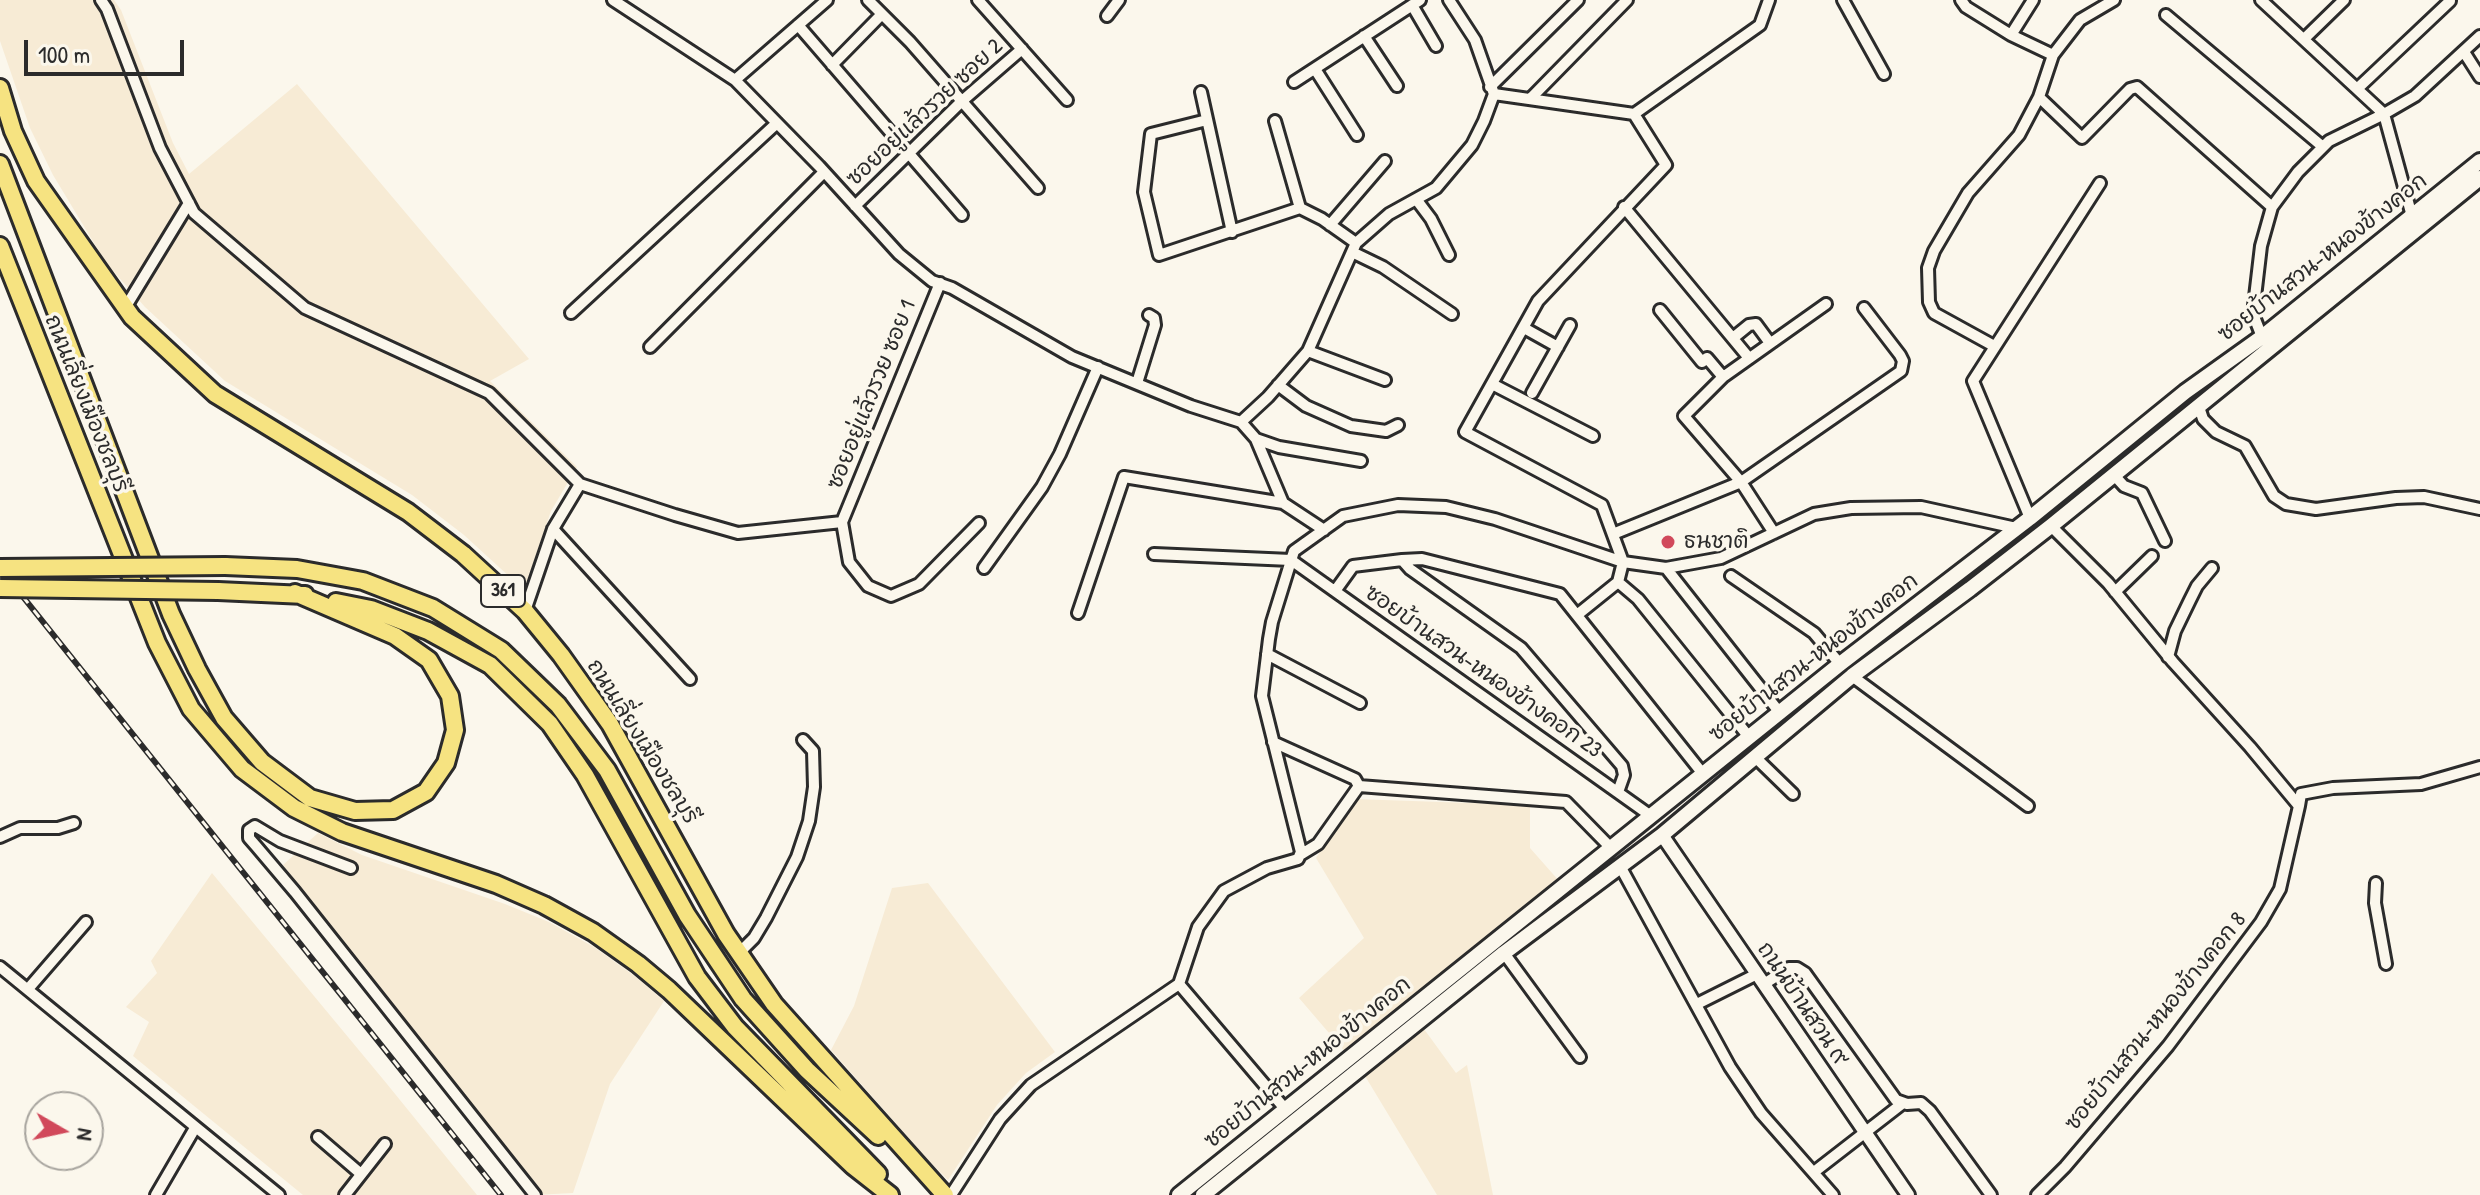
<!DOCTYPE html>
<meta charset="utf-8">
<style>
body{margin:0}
#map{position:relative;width:2480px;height:1195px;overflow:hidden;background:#fbf7ec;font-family:"Patrick Hand",sans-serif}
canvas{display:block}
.north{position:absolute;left:24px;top:1091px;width:80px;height:80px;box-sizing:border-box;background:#fbf7ec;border:2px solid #a8a59f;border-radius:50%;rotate:99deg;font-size:22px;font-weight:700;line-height:32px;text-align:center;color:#2b2b2b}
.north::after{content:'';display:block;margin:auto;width:28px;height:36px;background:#d1495b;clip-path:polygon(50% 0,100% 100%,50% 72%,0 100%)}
.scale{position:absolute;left:24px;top:40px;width:160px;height:36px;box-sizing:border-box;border:4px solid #2b2b2b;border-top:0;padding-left:10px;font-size:24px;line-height:28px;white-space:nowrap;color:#2b2b2b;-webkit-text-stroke:6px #fbf7ec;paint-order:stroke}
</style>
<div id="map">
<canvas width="2480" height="1195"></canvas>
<div class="north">N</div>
<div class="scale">100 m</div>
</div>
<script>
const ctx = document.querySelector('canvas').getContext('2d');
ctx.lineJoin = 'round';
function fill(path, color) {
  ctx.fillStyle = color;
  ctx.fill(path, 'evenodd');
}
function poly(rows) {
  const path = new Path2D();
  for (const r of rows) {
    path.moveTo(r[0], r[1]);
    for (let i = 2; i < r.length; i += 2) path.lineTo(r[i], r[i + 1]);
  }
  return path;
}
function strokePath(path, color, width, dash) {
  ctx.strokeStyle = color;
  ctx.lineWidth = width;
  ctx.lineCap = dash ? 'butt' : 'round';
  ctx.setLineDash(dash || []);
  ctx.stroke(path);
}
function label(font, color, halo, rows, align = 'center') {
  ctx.font = font + ' "Patrick Hand","Playpen Sans Thai",sans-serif';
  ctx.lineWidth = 7;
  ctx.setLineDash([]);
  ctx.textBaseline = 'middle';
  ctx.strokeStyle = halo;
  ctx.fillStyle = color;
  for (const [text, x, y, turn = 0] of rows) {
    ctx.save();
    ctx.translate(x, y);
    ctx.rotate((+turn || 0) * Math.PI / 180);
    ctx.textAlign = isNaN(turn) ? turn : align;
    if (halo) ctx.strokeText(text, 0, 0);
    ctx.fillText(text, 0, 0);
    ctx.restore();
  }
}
fill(poly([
 [0,0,114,0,121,10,173,143,189,174,297,84,529,359,490,381,577,467,551,511,524,590,464,535,412,495,225,381,145,307,106,263,53,175,30,128,0,41],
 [1354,799,1530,805,1530,848,1560,882,1347,1054,1299,998,1364,938,1316,858],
 [318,833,362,855,505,904,549,922,594,947,636,977,664,1001,610,1084,573,1193,535,1195,283,865],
 [212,873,387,1084,477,1195,303,1195,133,1056,149,1022,126,1007,157,973,151,961],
 [928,883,1055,1052,1026,1073,997,1105,948,1180,930,1162,831,1050,854,1006,892,888],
 [1424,1029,1456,1073,1467,1065,1493,1195,1437,1195,1365,1076]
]), '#f7ebd5');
const minor = poly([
 [101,0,107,9,160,148,194,213,305,308,489,393,580,484,675,515,738,533,842,522],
 [613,0,735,80,819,166,899,254,932,281,952,288,1072,357,1191,406,1241,422,1256,439,1283,503,1324,530],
 [868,0,910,42,1038,188],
 [978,0,1067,100],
 [1843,0,1884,74],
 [1961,0,1966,7,2011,35,2053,55],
 [2114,0,2080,20,2053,55,2039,97,2082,138,2130,89,2137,87,2272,207],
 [2261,0,2384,114,2413,220],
 [1412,5,1436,46],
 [2166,15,2323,147],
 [1107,16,1119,0],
 [798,25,962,215],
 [2011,35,2033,0],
 [1364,36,1397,86],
 [2304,39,2344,0],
 [2464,52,2480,77],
 [832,65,881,15],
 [1315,69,1357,135],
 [735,80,827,0],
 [1294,82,1420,0],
 [1490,87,1578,0],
 [2358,88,2450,1],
 [1201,92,1232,232],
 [1494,94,1634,114,1666,165,1538,301,1465,432,1602,505,1623,562,1618,582,1638,599,1749,737],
 [1530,99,1627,0],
 [1634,114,1760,25,1769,0],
 [1207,120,1151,134,1144,192,1159,255,1300,208,1322,219,1356,243],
 [1275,121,1300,208],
 [1416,199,1431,219,1449,255],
 [855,206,962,101,1022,49],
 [1624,207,1749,358],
 [1330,225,1385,161],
 [1352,252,1383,267,1452,314],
 [125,308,189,203],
 [1660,310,1702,362,1707,358,1723,377],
 [571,313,777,123],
 [1524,328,1558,347],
 [2262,337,2253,314,2261,246,2272,207,2298,172,2329,141,2384,114,2415,96,2480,36],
 [1733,338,1749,325,1756,324,1770,343],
 [1994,346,1934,313,1929,302,1928,268,1934,251,1968,193,2019,135,2039,97],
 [650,347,824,172],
 [1308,351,1385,380],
 [1137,383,1155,325,1154,318,1149,315],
 [1492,384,1593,436],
 [1278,385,1306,406,1351,426,1386,431,1398,425],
 [1532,393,1570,325],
 [2199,407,2203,419,2216,432,2245,446,2274,496,2286,504,2316,509,2396,498,2424,497,2480,509],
 [1241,422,1268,397,1308,351,1356,243,1389,214,1436,188,1472,145,1484,121,1494,94,1475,40,1449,0],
 [1256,439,1279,447,1361,461],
 [2114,475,2124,486,2142,493,2165,541],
 [2030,518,1973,381,2100,183],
 [842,522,940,283],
 [842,522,849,562,868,586,891,596,919,584,979,523],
 [553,529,690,679],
 [1774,533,1741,482,1684,416,1723,377,1826,304],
 [1613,534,1741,482,1901,371,1903,361,1900,355,1864,308],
 [1154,554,1291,560],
 [1291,560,1651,816],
 [1402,560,1422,559,1560,594,1703,774],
 [984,568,1042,487,1060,454,1098,367],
 [1666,568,1780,713],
 [1731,576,1814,633,1840,664],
 [1335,591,1353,566,1402,560,1410,569,1521,648,1622,766,1624,775,1618,792],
 [2115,592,2152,556],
 [525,611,553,529,580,484],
 [1078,613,1124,477,1283,503],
 [1577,615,1618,582],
 [1267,654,1360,703],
 [2168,657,2175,631,2190,600,2197,586,2212,568],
 [1852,676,2028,806],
 [1273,742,1355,779,1359,786],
 [1755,757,1793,794],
 [1359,786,1566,802,1611,848],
 [2299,806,2301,794,2333,788,2421,784,2480,767],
 [0,837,20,828,58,828,74,823],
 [1300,855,1318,844,1359,786],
 [1620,866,1730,1067,1761,1113,1833,1195],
 [351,868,280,841,255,826,249,830,249,838,256,846,295,892,535,1195],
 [2376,883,2375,903,2386,964],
 [739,953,754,938,766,918,797,857,809,821,814,787,813,751,803,740],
 [1504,953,1580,1057],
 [0,967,279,1195],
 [1179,984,1286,1110],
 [1764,984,1789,968,1797,968,1805,973,1896,1100,1907,1104,1921,1103,1930,1111,1991,1195],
 [28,989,86,922],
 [1697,1004,1757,974],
 [318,1137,361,1174],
 [1814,1172,1903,1103],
 [156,1195,195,1128],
 [345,1195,385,1144],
 [951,1195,1000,1119,1031,1085,1179,984,1198,927,1224,891,1267,868,1298,859,1301,852,1262,696,1269,639,1272,622,1294,551,1343,516,1398,505,1446,507,1495,519,1623,562,1666,568,1721,558,1814,514,1851,508,1921,507,2016,528],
 [2037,1195,2065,1167,2168,1046,2261,922,2280,889,2299,806,2250,747,2173,662,2108,583,2051,526]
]);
const tertiary = poly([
 [1662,835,1908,1195]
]);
const secondary = poly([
 [1179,1195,1840,664,2030,518,2185,392,2262,337,2480,161],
 [1203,1195,1504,953,1662,835,1852,676,1970,589,2051,526,2480,178]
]);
const trunk = poly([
 [0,88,13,131,36,181,132,317,215,394,408,512,463,554,525,611,561,655,610,724,726,934,774,1004,945,1195],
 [0,164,171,614,197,669,224,718,262,762,310,798,355,811,393,810,426,792,446,763,455,730,450,696,429,660,395,636,295,593],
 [0,246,157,643,191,709,242,769,294,808,342,832,496,884,544,905,593,932,638,964,669,990,853,1166,890,1195],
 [225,566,297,569,363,581,433,608,501,650,558,705,607,770,687,915,743,999,807,1070,878,1136],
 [218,591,305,595],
 [336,602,371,609,428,631,490,665,550,724,585,775,697,977,735,1027,878,1174]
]);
strokePath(minor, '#2b2b2b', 16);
strokePath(tertiary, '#2b2b2b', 18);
strokePath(secondary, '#2b2b2b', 20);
strokePath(trunk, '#2b2b2b', 22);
strokePath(minor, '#fbf7ec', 10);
strokePath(tertiary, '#fbf7ec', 12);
strokePath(secondary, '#fbf7ec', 14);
strokePath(trunk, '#f6e381', 16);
const rail = poly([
 [0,568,501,1195]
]);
strokePath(rail, '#2b2b2b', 6);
strokePath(rail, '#fbf7ec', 3, [9]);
const trunkBridge = poly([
 [0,568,225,566],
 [0,588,218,591]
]);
strokePath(trunkBridge, '#2b2b2b', 22, []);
strokePath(trunkBridge, '#f6e381', 16);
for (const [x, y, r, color] of [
 [1668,542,8,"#d1495b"]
]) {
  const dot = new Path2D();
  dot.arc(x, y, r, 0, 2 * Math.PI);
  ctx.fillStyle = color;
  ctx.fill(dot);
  strokePath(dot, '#fbf7ec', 3);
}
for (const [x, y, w] of [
 [503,591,44]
]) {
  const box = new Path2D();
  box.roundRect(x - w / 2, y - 16, w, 32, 6);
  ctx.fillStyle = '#fbf7ec';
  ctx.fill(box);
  strokePath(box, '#2b2b2b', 2);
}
label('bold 20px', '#2b2b2b', null, [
 ["361",503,591]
]);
label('22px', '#2b2b2b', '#fbf7ec', [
 ["ซอยอยู่แล้วรวย ซอย 2",925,113,-43],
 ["ซอยบ้านสวน-หนองข้างคอก",2323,258,-38],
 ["ซอยอยู่แล้วรวย ซอย 1",872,395,-68],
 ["ถนนเลี่ยงเมืองชลบุรี",86,404,68],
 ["ซอยบ้านสวน-หนองข้างคอก",1814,658,-38],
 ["ซอยบ้านสวน-หนองข้างคอก 23",1483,672,35],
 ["ถนนเลี่ยงเมืองชลบุรี",642,742,58],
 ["ถนนบ้านสวน ๙",1802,1004,56],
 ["ซอยบ้านสวน-หนองข้างคอก 8",2156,1022,-51],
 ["ซอยบ้านสวน-หนองข้างคอก",1308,1063,-39]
]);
label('22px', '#2b2b2b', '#fbf7ec', [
 ["ธนชาติ",1684,542]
], 'left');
</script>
